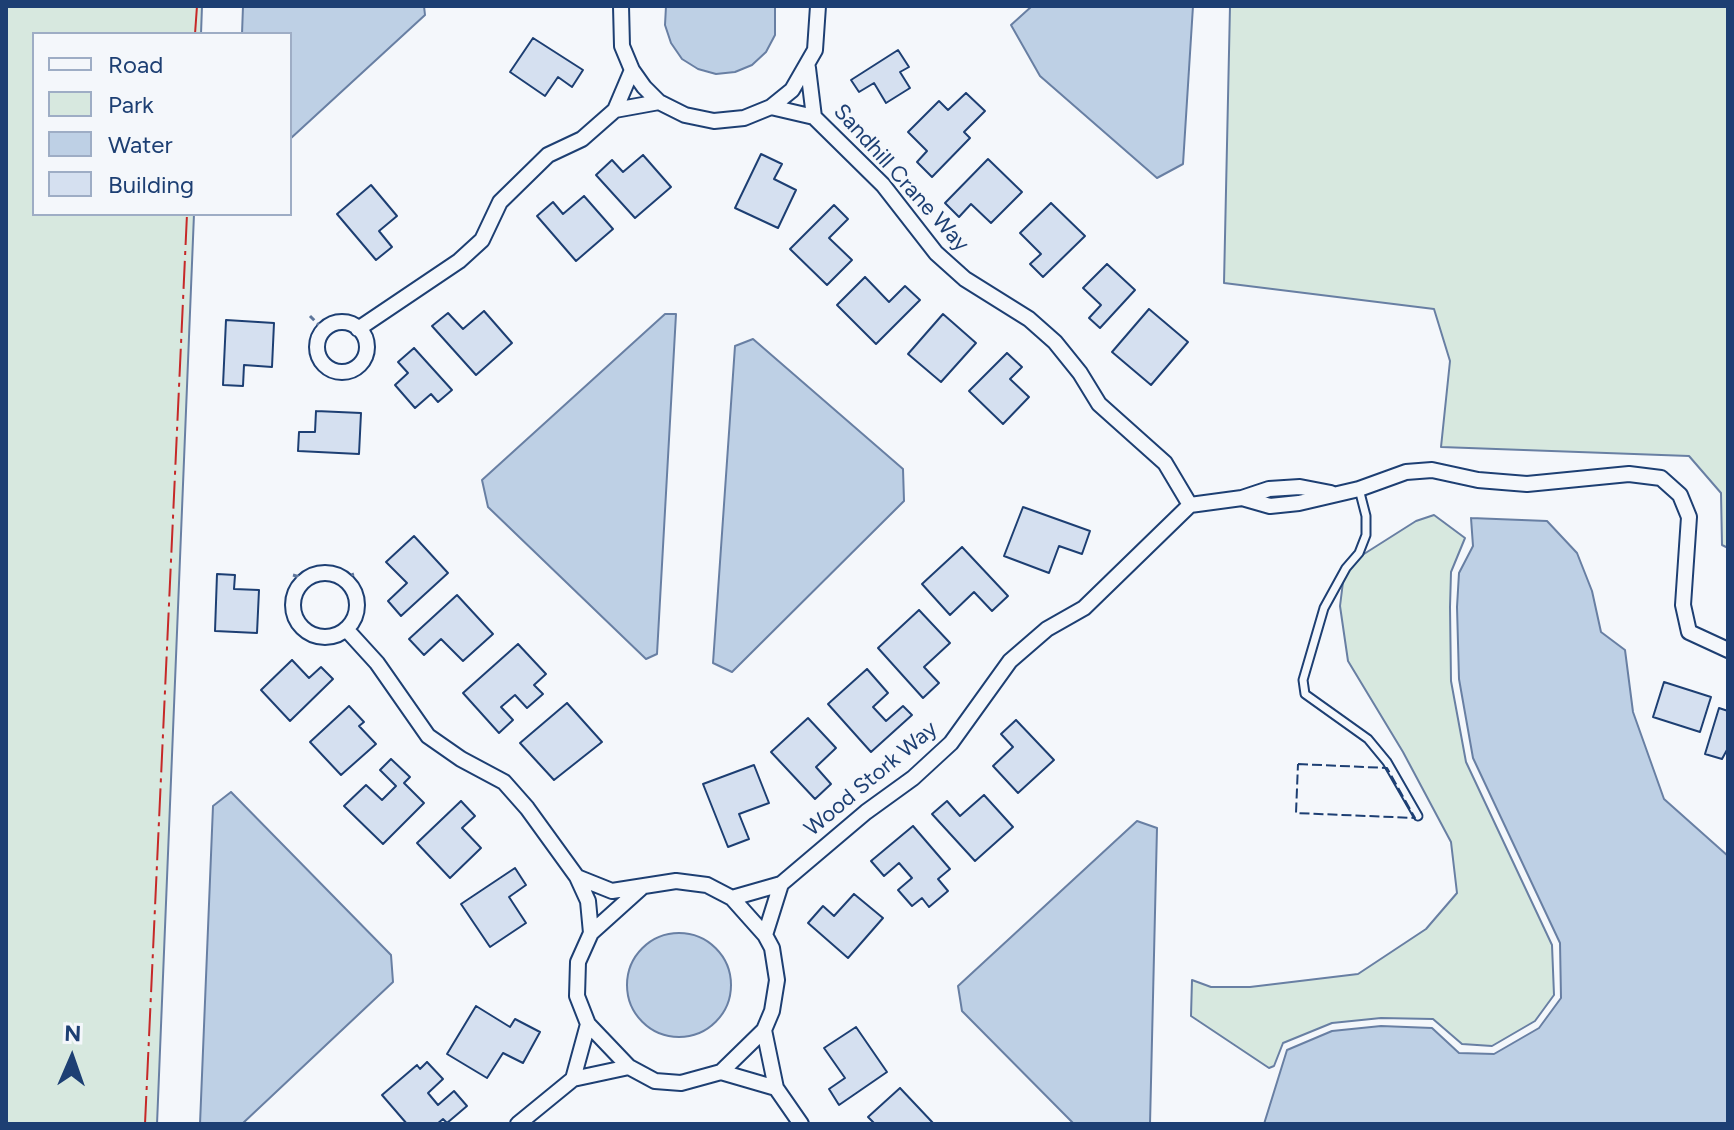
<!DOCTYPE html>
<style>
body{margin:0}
#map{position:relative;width:1734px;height:1130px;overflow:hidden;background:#f4f7fb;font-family:Figtree,sans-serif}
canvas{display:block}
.frame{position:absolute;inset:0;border:8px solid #1d3f73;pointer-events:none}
.legend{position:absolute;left:32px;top:32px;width:260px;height:184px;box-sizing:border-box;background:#f4f7fb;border:2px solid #9eadc5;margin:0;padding:10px 14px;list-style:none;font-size:24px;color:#1d3f73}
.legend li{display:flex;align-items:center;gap:16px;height:40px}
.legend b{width:40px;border:2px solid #9eadc5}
.north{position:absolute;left:32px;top:1018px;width:80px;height:80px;-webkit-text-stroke:6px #f4f7fb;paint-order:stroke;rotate:2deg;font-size:22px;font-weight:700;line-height:32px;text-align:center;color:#1d3f73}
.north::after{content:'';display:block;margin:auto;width:28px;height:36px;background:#1d3f73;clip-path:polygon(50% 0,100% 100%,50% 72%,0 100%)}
</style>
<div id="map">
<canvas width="1734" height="1130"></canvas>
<div class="frame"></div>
<ul class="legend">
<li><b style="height:10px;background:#f4f7fb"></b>Road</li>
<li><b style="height:22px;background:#d7e8df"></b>Park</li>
<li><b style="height:22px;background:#bed0e5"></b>Water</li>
<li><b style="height:22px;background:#d5e0f0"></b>Building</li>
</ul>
<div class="north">N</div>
</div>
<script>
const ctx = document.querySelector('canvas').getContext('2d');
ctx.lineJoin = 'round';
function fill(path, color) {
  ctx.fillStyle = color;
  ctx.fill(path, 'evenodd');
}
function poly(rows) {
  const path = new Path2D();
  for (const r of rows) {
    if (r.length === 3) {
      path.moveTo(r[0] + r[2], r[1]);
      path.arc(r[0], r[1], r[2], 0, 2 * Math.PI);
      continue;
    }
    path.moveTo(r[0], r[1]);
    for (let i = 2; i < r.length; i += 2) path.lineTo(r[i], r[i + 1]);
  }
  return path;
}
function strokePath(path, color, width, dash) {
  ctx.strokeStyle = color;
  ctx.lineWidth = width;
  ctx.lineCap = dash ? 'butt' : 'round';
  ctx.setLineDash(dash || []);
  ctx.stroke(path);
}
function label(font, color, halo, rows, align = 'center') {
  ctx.font = font + ' Figtree,sans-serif';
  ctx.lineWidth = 6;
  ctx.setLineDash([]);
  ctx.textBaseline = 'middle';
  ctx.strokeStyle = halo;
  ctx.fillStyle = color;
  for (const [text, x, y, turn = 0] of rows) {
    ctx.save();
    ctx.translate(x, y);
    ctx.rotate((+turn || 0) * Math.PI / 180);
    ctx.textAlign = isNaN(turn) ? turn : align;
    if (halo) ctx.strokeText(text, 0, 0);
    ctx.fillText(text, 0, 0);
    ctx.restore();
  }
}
const green = poly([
 [6,6,202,6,201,34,34,34,34,214,194,214,157,1124,6,1124,6,6],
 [1230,6,1728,6,1728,548,1722,545,1721,493,1689,456,1441,447,1450,361,1434,309,1224,283,1230,6],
 [1434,515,1465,538,1451,572,1450,607,1451,681,1466,762,1552,945,1554,995,1535,1021,1492,1046,1462,1044,1433,1019,1381,1018,1332,1023,1283,1043,1274,1066,1269,1068,1191,1016,1192,980,1211,987,1250,987,1358,974,1426,929,1457,893,1451,842,1403,752,1348,661,1340,606,1345,566,1416,521,1434,515]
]);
fill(green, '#d7e8df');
strokePath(green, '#687fa3', 2);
const water = poly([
 [243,6,424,6,425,15,290,139,290,34,242,34,243,6],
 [666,6,775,6,775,35,766,52,752,65,735,72,716,74,698,69,682,59,671,43,665,25,666,6],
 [1032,6,1193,6,1183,164,1157,178,1040,76,1011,25,1032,6],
 [665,314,676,314,657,654,646,659,488,507,482,480,665,314],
 [753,339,903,469,904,501,732,672,713,663,735,346,753,339],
 [1471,518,1547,521,1577,553,1592,591,1601,632,1625,650,1633,712,1664,799,1728,856,1728,1124,1264,1124,1287,1050,1332,1031,1381,1026,1432,1028,1459,1053,1494,1054,1539,1028,1561,998,1560,943,1473,758,1459,679,1457,607,1459,573,1473,546,1471,518],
 [231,792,391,955,393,982,242,1124,200,1124,213,806,231,792],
 [1137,821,1157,828,1150,1124,1074,1124,962,1011,958,986,1137,821],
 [679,985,52]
]);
fill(water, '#bed0e5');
strokePath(water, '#687fa3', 2);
const building = poly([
 [533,38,583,70,572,87,558,77,545,96,510,72,533,38],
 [898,50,909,67,900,72,910,88,886,103,874,83,859,92,851,80,898,50],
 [966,93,985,111,964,132,970,138,932,177,917,162,927,151,908,132,939,101,948,110,966,93],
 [761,154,782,164,774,179,796,190,778,228,735,208,761,154],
 [643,155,671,187,635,218,596,175,612,160,623,172,643,155],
 [988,159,1022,192,991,223,971,204,959,217,945,203,988,159],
 [371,185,397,216,379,231,392,247,376,260,337,214,371,185],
 [584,196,613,229,576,261,537,216,553,202,563,214,584,196],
 [1051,203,1085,236,1043,277,1030,264,1041,254,1020,233,1051,203],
 [834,205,848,219,829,238,852,260,827,285,790,249,834,205],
 [1107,264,1135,290,1100,328,1089,318,1101,305,1083,288,1107,264],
 [865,277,889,302,905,286,920,300,876,344,837,305,865,277],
 [1149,309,1188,342,1151,385,1112,352,1149,309],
 [484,311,512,343,476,375,432,326,448,313,463,329,484,311],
 [943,314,976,343,941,382,908,354,943,314],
 [226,320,274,323,272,367,244,365,243,386,223,385,226,320],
 [414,348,452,390,438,402,431,394,415,408,395,385,408,373,398,362,414,348],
 [1007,353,1022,367,1010,379,1029,397,1003,424,969,391,1007,353],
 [316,411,361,413,359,454,298,451,299,432,315,432,316,411],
 [1023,507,1090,531,1082,554,1059,546,1049,573,1004,556,1023,507],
 [414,536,448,573,401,616,388,601,407,583,386,562,414,536],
 [962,547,1008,596,992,611,974,592,950,615,922,584,962,547],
 [217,574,235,575,234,589,259,590,257,633,215,631,217,574],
 [457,595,493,634,463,661,441,639,424,655,409,639,457,595],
 [919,610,950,643,924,667,939,683,923,698,878,648,919,610],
 [518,644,546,674,534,685,543,694,527,708,515,695,501,707,513,720,499,733,463,693,518,644],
 [292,660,309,678,321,667,333,679,290,721,261,690,292,660],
 [867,669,888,693,873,707,886,721,903,706,912,715,871,752,828,704,867,669],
 [1664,682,1711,697,1700,732,1653,717,1664,682],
 [567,703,602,742,554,780,520,743,567,703],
 [349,706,364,722,359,726,376,744,341,775,310,742,349,706],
 [1719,708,1728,711,1728,748,1722,759,1705,754,1719,708],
 [808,718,836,748,816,767,831,784,815,799,771,752,808,718],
 [1016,720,1054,760,1018,793,993,766,1013,747,1001,734,1016,720],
 [391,759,410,777,404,783,424,803,383,844,344,806,366,785,382,800,396,786,380,770,391,759],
 [754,765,769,803,739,814,749,839,728,847,703,784,754,765],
 [984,795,1013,827,975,861,932,814,947,801,960,816,984,795],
 [461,801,475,816,462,828,481,848,450,878,417,843,461,801],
 [913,826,950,869,938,879,948,891,929,907,922,898,912,906,898,890,912,878,899,863,884,876,871,861,913,826],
 [515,868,526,885,509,897,526,923,490,947,461,904,515,868],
 [854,894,883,918,848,958,808,923,823,906,834,916,854,894],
 [476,1006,510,1027,515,1019,540,1032,523,1063,503,1053,487,1078,447,1054,476,1006],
 [856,1027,887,1072,839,1105,829,1089,845,1078,824,1048,856,1027],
 [427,1062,443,1079,428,1093,438,1105,454,1091,467,1106,447,1123,443,1119,437,1124,407,1124,382,1095,417,1065,420,1069,427,1062],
 [900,1088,933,1123,932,1124,875,1124,868,1117,900,1088]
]);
fill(building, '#d5e0f0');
strokePath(building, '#1d3f73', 2);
const service = poly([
 [1359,489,1366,516,1366,535,1359,553,1346,568,1324,608,1303,680,1305,694,1368,739,1387,762,1418,816]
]);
const minor = poly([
 [621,6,622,46,632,70,644,87,659,102,685,115,714,121,744,118,771,107,792,90,815,50,818,6],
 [808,68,814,117,883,185,936,253,965,279,1029,319,1055,342,1080,373,1099,404,1165,463,1190,505],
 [771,107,814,117],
 [615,110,632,70],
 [342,347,25],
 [358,329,459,261,482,240,500,202,548,155,582,139,615,110,659,102],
 [1242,498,1270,506,1299,503,1359,489,1406,472,1432,470,1478,480,1527,484,1629,474,1661,478,1680,495,1689,517,1683,605,1689,632,1728,650],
 [1190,505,1242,498,1269,489,1300,487,1331,493],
 [325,605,32],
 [346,629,377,663,428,736,461,759,504,782,527,808,577,877,588,901,591,933],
 [577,877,612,891,676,881,707,885,732,898,765,935,772,948,777,980,772,1011,764,1030,721,1072,681,1083,655,1081,629,1067,588,1024,577,996,578,962,591,933,641,888],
 [732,898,781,884,866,812,913,778,951,743,1010,661,1047,629,1084,608,1190,505],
 [765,935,781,884],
 [764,1030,776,1088,801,1124],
 [721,1072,776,1088],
 [573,1079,629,1067],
 [518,1124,573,1079,588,1024]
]);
strokePath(service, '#1d3f73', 11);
strokePath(minor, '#1d3f73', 18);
strokePath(poly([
 [310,316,324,330],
 [293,575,306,579],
 [342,578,354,574]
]), '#5e769c', 3, [6, 4]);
strokePath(service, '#f4f7fb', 7);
strokePath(minor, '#f4f7fb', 14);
strokePath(poly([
 [1298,764,1387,768,1415,818,1296,813,1298,764]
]), '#1d3f73', 2, [10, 4]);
strokePath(poly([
 [195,34,197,6],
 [145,1124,187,214]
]), '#c62828', 2, [28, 6, 4, 6]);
label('22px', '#1d3f73', '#f4f7fb', [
 ["Sandhill Crane Way",901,178,48],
 ["Wood Stork Way",871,779,-40]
]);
</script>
